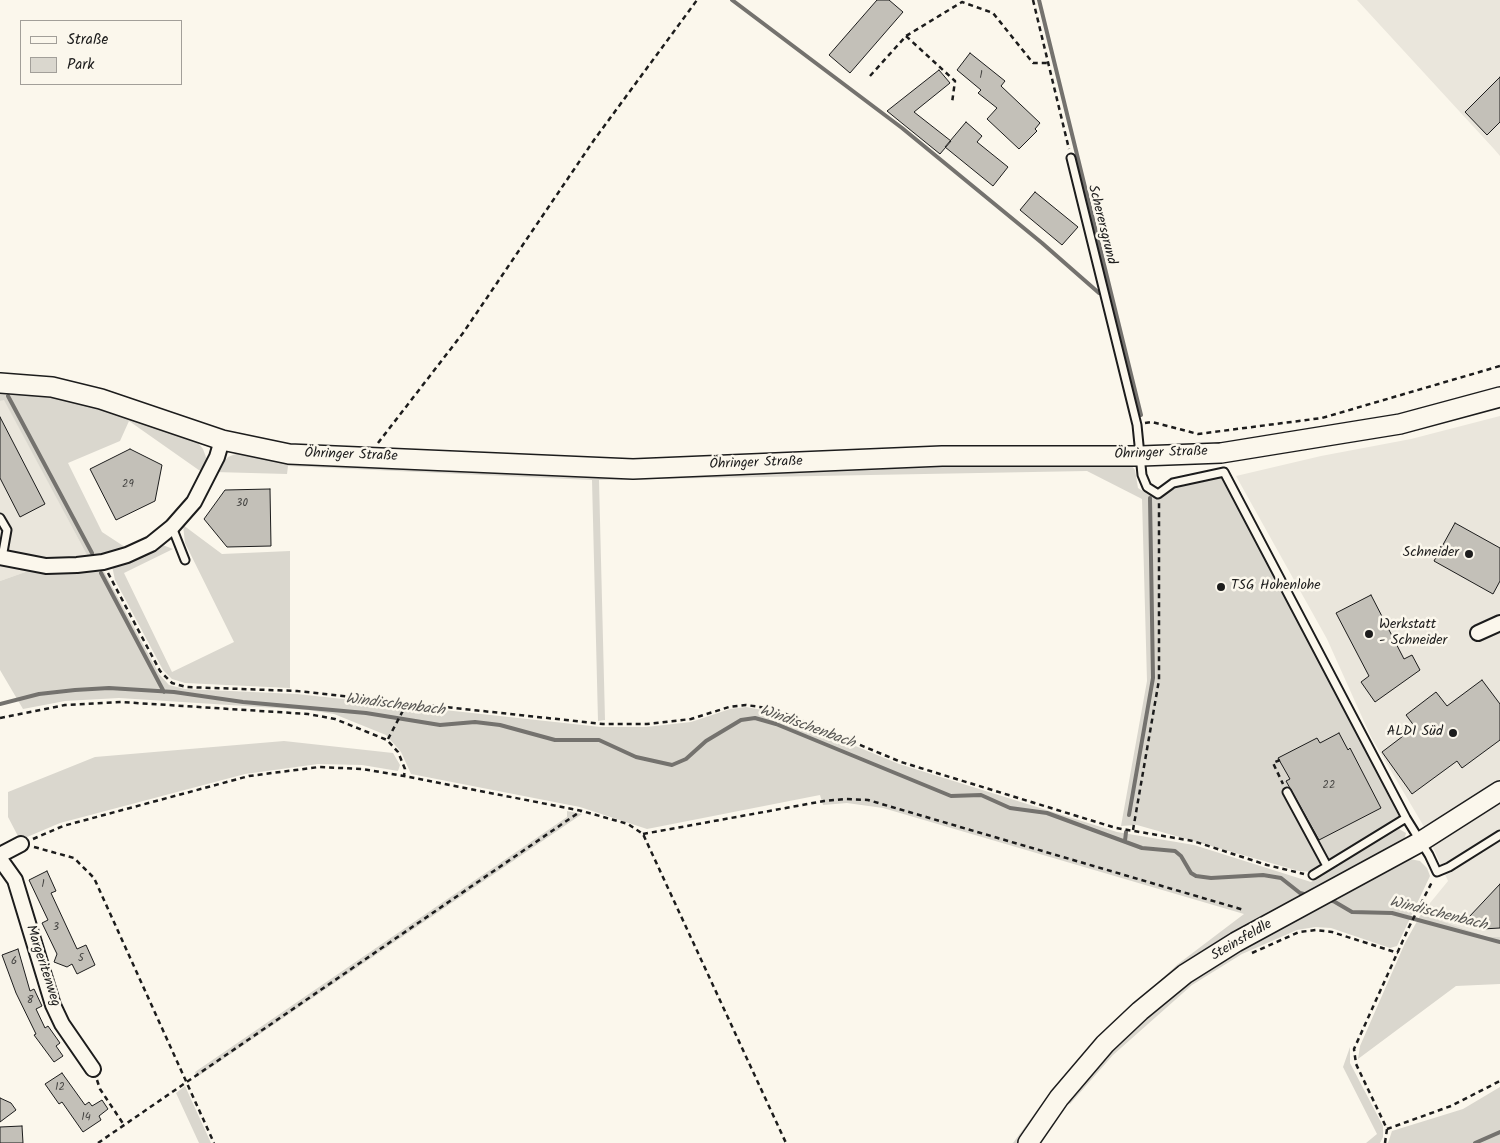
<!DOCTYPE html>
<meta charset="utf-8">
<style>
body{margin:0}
#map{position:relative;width:1500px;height:1143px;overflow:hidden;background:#fbf7ec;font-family:Kalam,sans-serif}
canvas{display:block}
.legend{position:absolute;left:20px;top:20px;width:162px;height:65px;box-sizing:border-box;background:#fbf7ec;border:1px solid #a29f99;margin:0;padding:6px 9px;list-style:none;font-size:15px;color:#1c1c1c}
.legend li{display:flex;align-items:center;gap:10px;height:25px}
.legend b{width:25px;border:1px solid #a29f99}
</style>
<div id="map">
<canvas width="1500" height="1143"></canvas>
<ul class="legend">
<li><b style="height:6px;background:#fbf7ec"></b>Straße</li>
<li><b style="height:14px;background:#dad7ce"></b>Park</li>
</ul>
</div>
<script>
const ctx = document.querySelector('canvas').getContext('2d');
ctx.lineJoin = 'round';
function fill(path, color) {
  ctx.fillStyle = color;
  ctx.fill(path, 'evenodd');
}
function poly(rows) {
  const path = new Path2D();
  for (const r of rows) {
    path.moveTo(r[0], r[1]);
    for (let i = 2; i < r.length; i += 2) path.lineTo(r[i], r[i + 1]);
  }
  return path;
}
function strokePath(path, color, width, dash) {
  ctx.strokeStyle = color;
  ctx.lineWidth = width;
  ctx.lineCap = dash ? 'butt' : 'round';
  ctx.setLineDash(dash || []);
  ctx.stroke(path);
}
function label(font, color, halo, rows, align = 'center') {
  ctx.font = font + ' Kalam,sans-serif';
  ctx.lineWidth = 5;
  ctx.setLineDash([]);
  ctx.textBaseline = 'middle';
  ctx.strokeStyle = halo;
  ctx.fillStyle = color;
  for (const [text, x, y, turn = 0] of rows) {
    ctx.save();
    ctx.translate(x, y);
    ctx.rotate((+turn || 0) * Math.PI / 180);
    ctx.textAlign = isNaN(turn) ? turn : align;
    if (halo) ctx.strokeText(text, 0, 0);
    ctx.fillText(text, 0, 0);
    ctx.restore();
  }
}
fill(poly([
 [1357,0,1500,0,1500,156,1494,149],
 [4,399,88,557,93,570,62,573,31,570,0,581,0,401],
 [1500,416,1500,937,1488,937,1421,914,1448,881,1423,825,1371,737,1327,639,1236,476,1321,456,1411,439]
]), '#eae6dc');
fill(poly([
 [0,388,60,395,195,439,203,449,207,460,203,473,129,421,120,441,68,463,102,532,128,549,99,557,88,557,4,400,0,401],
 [243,451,598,473,1124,463,1131,465,1135,470,1138,488,1149,495,1161,495,1175,485,1223,476,1402,818,1313,872,1299,871,1137,825,1121,826,1147,681,1142,499,1087,471,599,480,605,720,598,721,592,480,288,466,287,474,215,472,228,457],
 [183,525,222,554,290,551,290,688,185,683,172,679,163,670,115,580,112,566,160,544,173,549,124,573,172,672,234,642,185,543],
 [102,568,159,674,169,685,185,689,297,694,601,727,646,727,691,722,730,709,746,707,773,712,899,764,1117,832,1194,845,1311,882,1399,829,1406,833,1404,841,1316,892,1313,889,1274,909,1276,913,1182,969,1021,1143,1013,1143,1052,1090,1098,1037,1178,964,1244,914,883,808,847,803,823,805,820,795,647,829,580,807,411,774,401,752,386,735,334,714,308,710,119,698,65,701,23,709,0,670,0,581,31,570,62,573],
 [284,741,393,753,400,765,398,771,362,765,318,764,245,774,60,823,20,840,8,817,8,792,95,757],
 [567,811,582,814,197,1077,195,1072,567,817],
 [1410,859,1420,861,1427,868,1430,876,1397,946,1390,948,1331,928,1315,927,1297,930,1242,954,1192,985,1113,1055,1070,1104,1066,1100,1111,1048,1190,980,1240,948],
 [1421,914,1488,937,1500,937,1500,984,1456,986,1358,1059,1360,1046,1405,943],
 [1350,1047,1350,1063,1383,1126,1383,1137,1380,1143,1366,1143,1377,1134,1343,1067],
 [185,1086,211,1143,199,1143,176,1093],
 [1500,1087,1500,1143,1388,1143,1392,1131,1463,1109]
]), '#dad7ce');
strokePath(poly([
 [732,0,902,128,1042,243,1099,293],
 [1039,0,1141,415],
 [8,396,92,553],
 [101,573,164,692],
 [0,704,39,694,75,690,109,688,174,692,243,702,366,713,440,725,475,722,500,725,555,740,599,740,636,757,672,765,686,759,706,741,741,720,755,718,776,724,951,796,981,795,1010,808,1047,813,1142,848,1175,851,1181,856,1191,873,1196,876,1211,878,1263,875,1281,878,1300,893,1308,895],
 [1129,815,1153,678,1150,498],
 [1125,841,1126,832],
 [1327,899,1335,902,1352,912,1392,913,1500,942],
 [1475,1143,1500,1132]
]), '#74726e', 4);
const building = poly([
 [877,0,889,0,903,12,850,73,829,55,877,0],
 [970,53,1005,81,1001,86,1040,123,1035,129,1037,131,1019,149,987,119,997,108,978,93,981,90,957,70,970,53],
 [939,70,950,83,914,112,951,141,940,154,887,111,939,70],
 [1500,77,1500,122,1487,135,1465,112,1500,77],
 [966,122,982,136,977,142,1008,167,993,186,945,147,966,122],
 [1035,192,1078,227,1062,245,1020,210,1035,192],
 [0,417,45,504,20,517,0,478,0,417],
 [130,449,162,465,155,501,116,520,90,469,130,449],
 [270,489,271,546,227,547,204,519,225,490,270,489],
 [1455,523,1500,548,1500,581,1493,594,1434,561,1455,523],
 [1371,595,1404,659,1412,655,1420,670,1375,702,1361,682,1369,676,1336,613,1371,595],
 [1482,680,1500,704,1500,740,1462,768,1457,761,1412,794,1382,752,1415,727,1406,715,1436,692,1447,706,1482,680],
 [1339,733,1348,750,1350,748,1381,808,1319,840,1286,781,1290,779,1278,758,1317,738,1320,743,1339,733],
 [47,871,56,891,51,893,77,949,86,945,95,965,77,974,72,964,67,967,54,962,57,954,42,923,48,920,29,880,47,871],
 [1500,884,1500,928,1482,929,1469,917,1500,884],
 [18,949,30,991,34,989,42,1006,36,1009,45,1028,48,1026,60,1043,56,1046,63,1056,54,1062,34,1035,36,1034,16,993,2,955,18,949],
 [62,1073,85,1105,89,1102,92,1106,102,1100,108,1109,99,1116,101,1120,83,1132,62,1102,59,1104,45,1084,62,1073],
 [0,1098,11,1103,16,1110,0,1122,0,1098],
 [22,1126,23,1143,0,1143,0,1127,22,1126]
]);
fill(building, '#c3c0b8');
strokePath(building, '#1c1c1c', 1);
const lane = poly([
 [1071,158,1137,425,1142,475,1147,487,1158,494,1173,483,1224,472,1406,818,1429,855,1437,872,1449,867,1500,835],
 [0,518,7,530,2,558],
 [172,527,185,560],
 [1287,792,1327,866],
 [1313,875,1406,818]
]);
const street = poly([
 [0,557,46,566,77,565,103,562,127,555,151,544,172,527,194,502,217,457,222,440],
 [1478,633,1500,623],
 [0,855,21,844],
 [0,859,15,880,53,1005,62,1024,93,1069]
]);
const secondary = poly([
 [0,383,52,387,101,399,222,440,289,454,633,469,942,456,1141,456,1221,453,1400,424,1500,397],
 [1028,1143,1059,1098,1105,1044,1140,1011,1185,974,1236,942,1420,842,1500,791]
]);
strokePath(lane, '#1c1c1c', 11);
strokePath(street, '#1c1c1c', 18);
strokePath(secondary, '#1c1c1c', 22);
strokePath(poly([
 [1033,0,1069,149],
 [906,36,955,81,952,103],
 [870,76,906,36,962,2,993,13,1033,63,1048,63],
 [1145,423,1152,422,1198,434,1322,418,1500,366],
 [378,443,463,333,594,140,697,0],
 [108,573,160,671,172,683,186,687,297,691,603,724,647,724,691,719,729,707,746,705,774,709,901,762,1116,828,1193,841,1267,865,1304,874],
 [0,718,65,705,121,702,308,714,335,719,387,740,398,752,405,769,404,776],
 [388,739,407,703],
 [1280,760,1273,763,1283,784],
 [1133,830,1159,680,1159,502],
 [643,834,824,801,845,799,868,800,1244,910],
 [33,839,63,826,249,776,319,767,362,769,404,776,582,811,628,824,643,834,786,1143],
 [34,847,74,858,94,878,214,1143],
 [1252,953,1299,932,1316,930,1332,932,1398,953],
 [97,1080,100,1089,124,1125],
 [1387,1129,1451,1106,1500,1081],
 [98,1143,581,811],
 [1385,1143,1387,1129,1356,1064,1354,1049,1409,927,1433,880]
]), '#1c1c1c', 2.5, [5, 4]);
strokePath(lane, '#fbf7ec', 7);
strokePath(street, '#fbf7ec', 14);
strokePath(secondary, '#fbf7ec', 19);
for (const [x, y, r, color] of [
 [1469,554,5,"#1c1c1c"],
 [1221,587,5,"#1c1c1c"],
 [1369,634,5,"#1c1c1c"],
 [1453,733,5,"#1c1c1c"]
]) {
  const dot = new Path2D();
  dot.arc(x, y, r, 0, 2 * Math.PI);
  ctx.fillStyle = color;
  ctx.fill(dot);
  strokePath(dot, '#fbf7ec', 2);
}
label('11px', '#464543', null, [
 ["1",981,76],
 ["29",128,485],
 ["30",242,504],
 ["22",1329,786],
 ["1",43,885],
 ["3",56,928],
 ["5",81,959],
 ["6",14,962],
 ["8",30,1001],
 ["12",60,1088],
 ["14",86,1118]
]);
label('14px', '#1c1c1c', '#fbf7ec', [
 ["Scherersgrund",1101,225,76],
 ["Öhringer Straße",1161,454,-2],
 ["Öhringer Straße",351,456,2],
 ["Öhringer Straße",756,464,-2],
 ["Steinsfeldle",1242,941,-30],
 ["Margeritenweg",42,966,72]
]);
label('14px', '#1c1c1c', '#fbf7ec', [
 ["Schneider",1459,554],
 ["TSG Hohenlohe",1231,587,"left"],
 ["Werkstatt",1379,626,"left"],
 ["- Schneider",1379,642,"left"],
 ["ALDI Süd",1443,733]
], 'right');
label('italic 15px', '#575653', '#fbf7ec', [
 ["Windischenbach",395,706,7],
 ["Windischenbach",807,728,20],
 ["Windischenbach",1438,915,14]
]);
</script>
